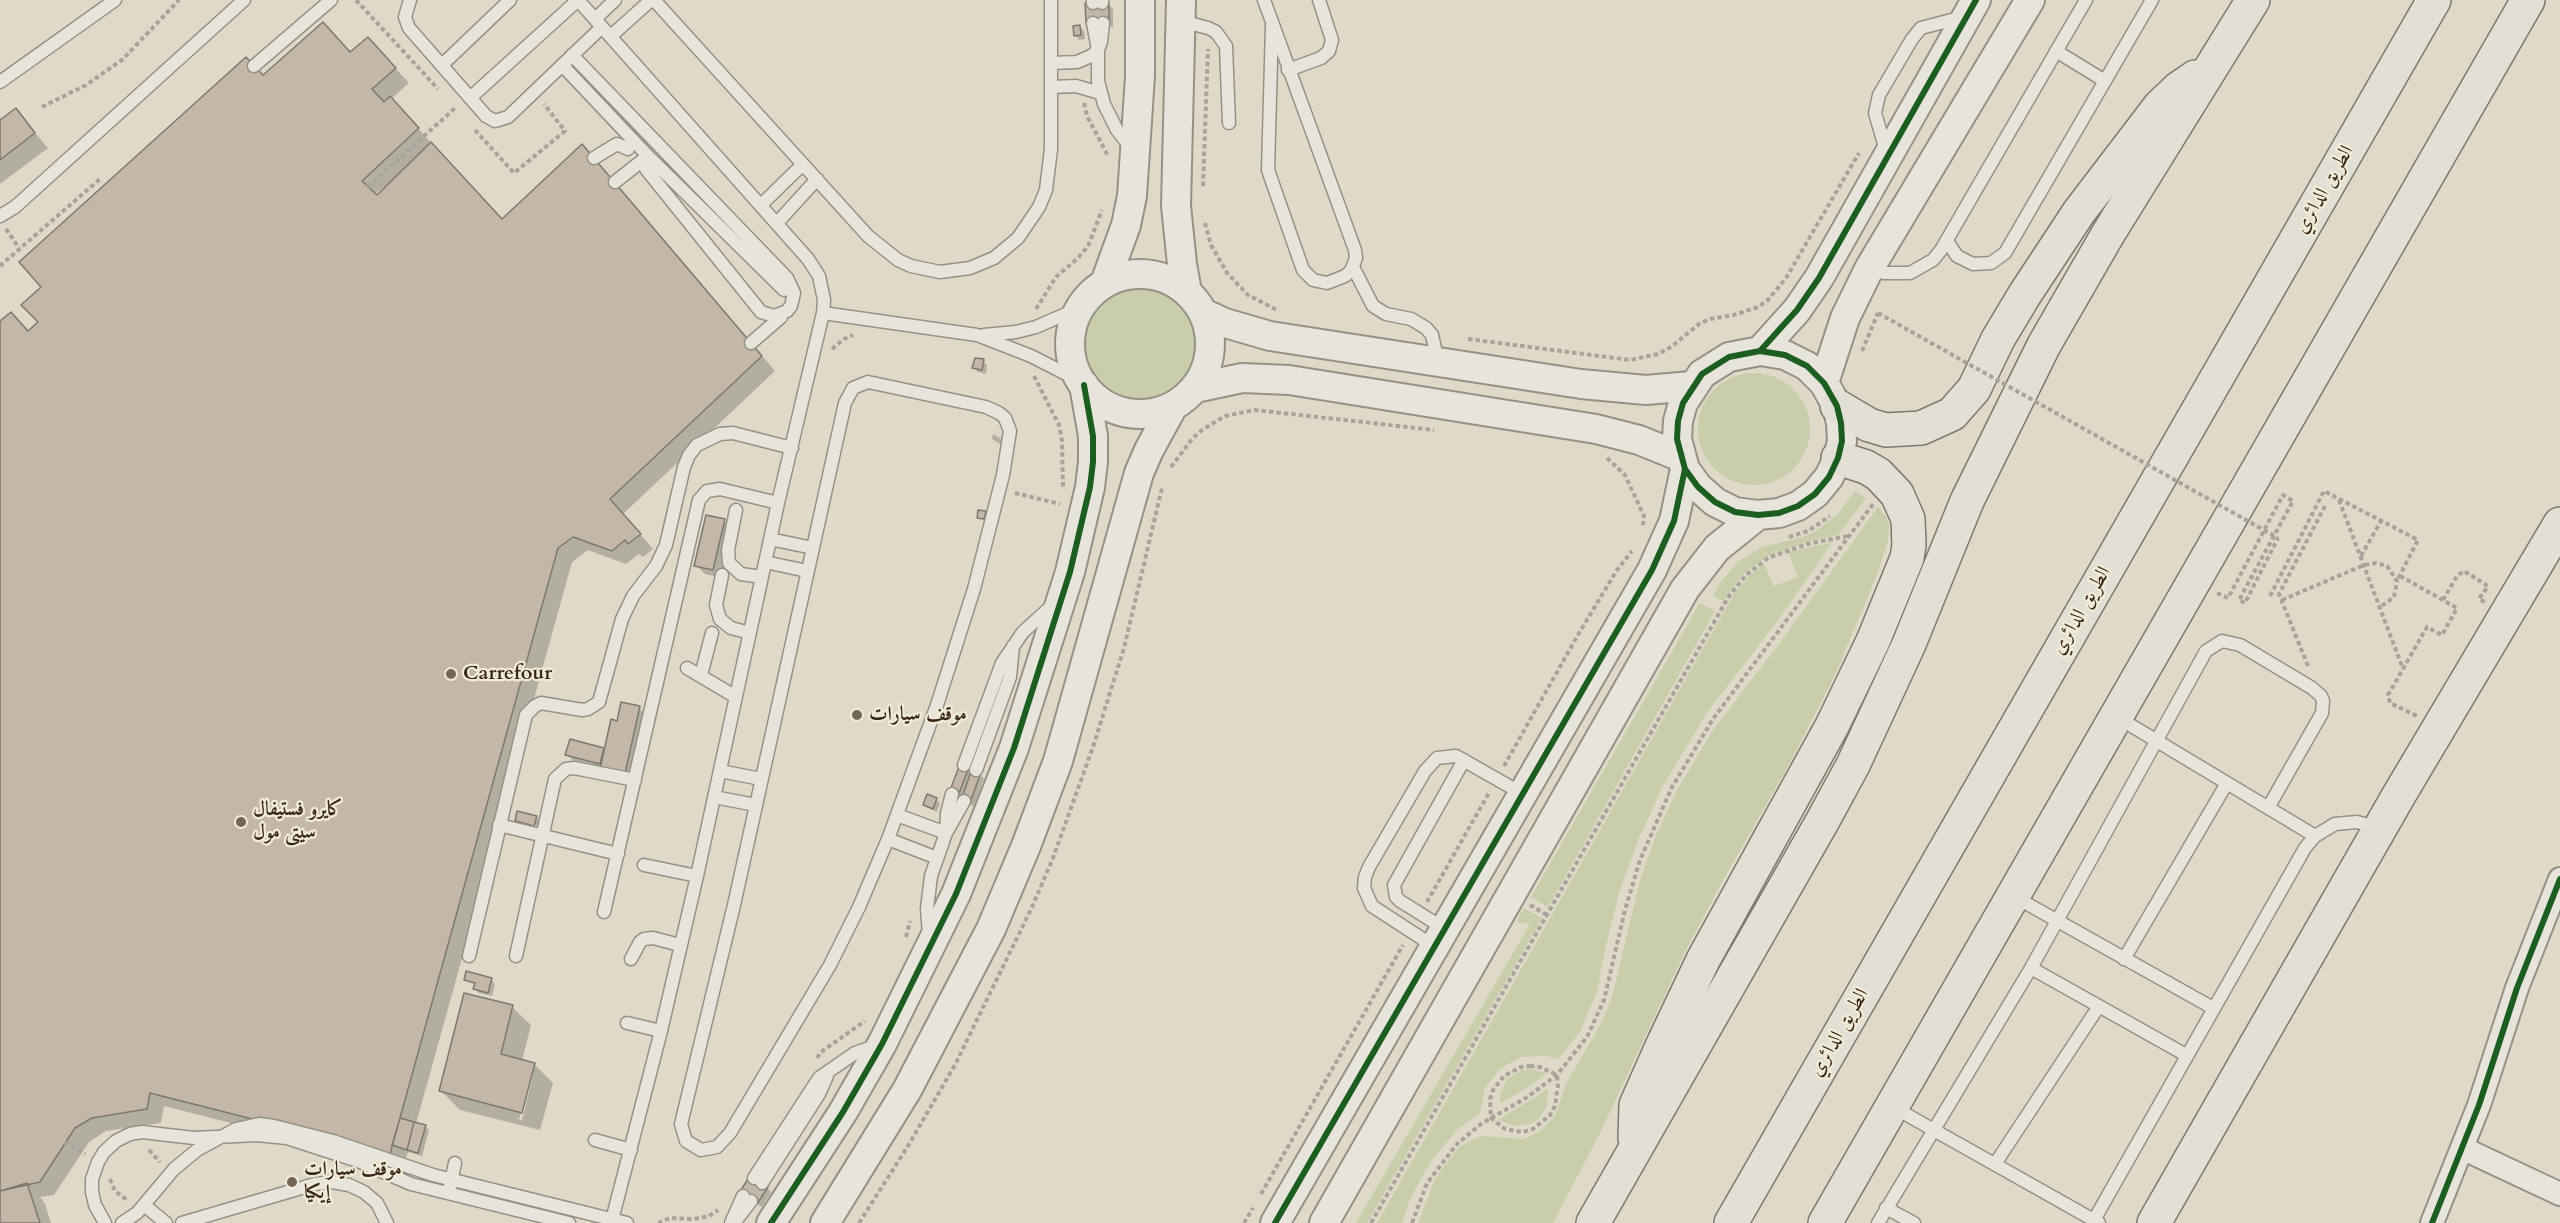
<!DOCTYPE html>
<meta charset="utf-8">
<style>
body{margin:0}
canvas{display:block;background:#dfdac8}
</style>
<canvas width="2560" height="1223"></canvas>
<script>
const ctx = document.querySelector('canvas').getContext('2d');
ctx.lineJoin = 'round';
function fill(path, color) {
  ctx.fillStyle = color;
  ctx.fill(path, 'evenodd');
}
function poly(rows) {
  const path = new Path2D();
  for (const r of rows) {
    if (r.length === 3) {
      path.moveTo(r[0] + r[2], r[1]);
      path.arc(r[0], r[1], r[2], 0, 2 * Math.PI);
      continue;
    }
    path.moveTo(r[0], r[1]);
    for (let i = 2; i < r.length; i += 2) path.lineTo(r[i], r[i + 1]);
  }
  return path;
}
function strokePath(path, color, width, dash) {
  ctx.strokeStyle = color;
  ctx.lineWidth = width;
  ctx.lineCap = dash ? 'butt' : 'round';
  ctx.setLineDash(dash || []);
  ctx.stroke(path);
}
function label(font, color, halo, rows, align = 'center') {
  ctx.font = font + ' Cardo,Amiri,serif';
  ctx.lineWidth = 4.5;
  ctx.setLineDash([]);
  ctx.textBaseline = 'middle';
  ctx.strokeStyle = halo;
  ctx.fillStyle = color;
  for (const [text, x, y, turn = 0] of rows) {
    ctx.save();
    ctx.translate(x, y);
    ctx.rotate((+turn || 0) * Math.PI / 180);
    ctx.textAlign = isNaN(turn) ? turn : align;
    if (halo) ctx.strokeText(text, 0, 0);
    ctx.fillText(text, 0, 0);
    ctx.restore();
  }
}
fill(poly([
 [1141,342,57],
 [1754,429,56],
 [1855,491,1866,498,1838,535,1806,542,1766,557,1744,573,1723,601,1713,596,1720,583,1738,562,1762,547,1803,537,1816,531,1839,513],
 [1878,507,1886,516,1889,524,1888,540,1877,575,1834,677,1792,759,1717,891,1682,958,1600,1133,1553,1223,1418,1223,1435,1179,1459,1147,1475,1138,1484,1136,1524,1139,1542,1130,1556,1114,1566,1084,1602,1022,1612,997,1640,880,1656,835,1676,792,1713,730,1779,644],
 [1833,542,1776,623,1708,711,1663,786,1639,838,1619,893,1605,949,1597,992,1580,1032,1558,1059,1546,1056,1521,1057,1500,1069,1485,1088,1480,1113,1458,1129,1431,1161,1410,1199,1402,1223,1377,1223,1734,594,1748,577,1764,564,1774,586,1798,577,1788,552],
 [1700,603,1715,611,1548,907,1531,897],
 [1524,908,1542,918,1367,1223,1356,1223,1530,924,1516,922],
 [1530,1069,1547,1073,1529,1087,1500,1103,1500,1095,1507,1079,1522,1070],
 [1548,1089,1547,1106,1538,1120,1530,1124,1514,1126,1498,1120]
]), '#c8cdaa');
fill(poly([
 [1109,5,1113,9,1113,27,1092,27],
 [1080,27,1084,31,1085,39,1079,40,1075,35],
 [381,53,409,83,391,99,503,221,595,160,775,371,623,514,653,549,643,557,639,554,626,564,588,550,572,562,416,1124,425,1126,429,1130,422,1156,408,1152,403,1167,164,1106,161,1123,106,1131,89,1142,54,1195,40,1197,45,1204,51,1223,0,1223,0,323,29,332,263,77,351,54],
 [384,187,385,189,377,198,374,195],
 [15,110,48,148,0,184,0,121],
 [983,361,987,365,986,374,978,372,974,368],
 [993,434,1003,440,1002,445,992,439],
 [985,513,989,517,988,522,978,517],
 [724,521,734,530,722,578,705,574,696,565],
 [639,708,648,717,634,783,576,764,567,754,571,741,605,750],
 [968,768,984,778,974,806,954,797],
 [936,799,940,803,937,812,924,805],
 [536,817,540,821,539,826,519,821,519,824,517,821],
 [491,979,495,984,492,996,479,993,475,989,476,985,466,980],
 [512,1007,531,1025,522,1061,534,1064,553,1083,540,1130,460,1110,441,1091],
 [530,1075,533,1075,522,1120,519,1120],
 [767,1188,771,1192,762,1207,745,1197]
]), '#0003');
const building = poly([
 [1085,3,1109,3,1109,23,1086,24,1085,3],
 [323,22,350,52,368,37,396,68,372,89,384,102,390,96,419,128,362,181,377,195,431,142,502,219,582,144,762,356,610,499,641,534,628,544,625,540,612,551,573,537,558,548,390,1154,150,1093,147,1109,92,1118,75,1128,40,1182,0,1191,0,321,11,312,28,331,38,322,21,305,41,287,19,262,246,57,263,75,323,22],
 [1080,25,1081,35,1074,36,1073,26,1080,25],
 [16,108,35,133,0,160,0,120,16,108],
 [975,358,984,359,982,370,972,368,975,358],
 [978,510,986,511,984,519,977,518,978,510],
 [706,515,725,519,713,570,694,566,706,515],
 [621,702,640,706,625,774,600,769,611,719,617,721,621,702],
 [570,739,604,748,600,764,565,755,570,739],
 [960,764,969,767,958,796,949,793,960,764],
 [972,769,981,772,970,803,961,800,972,769],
 [927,794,937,798,933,809,923,805,927,794],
 [517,811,537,816,534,826,515,821,517,811],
 [466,971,492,978,488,993,473,989,475,983,464,980,466,971],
 [464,993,513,1005,501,1054,535,1063,522,1113,439,1091,464,993],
 [400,1118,414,1122,407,1150,392,1145,400,1118],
 [414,1122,426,1125,418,1153,407,1150,414,1122],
 [750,1176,768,1187,757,1204,739,1193,750,1176],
 [27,1183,40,1223,0,1223,0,1191,27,1183]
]);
fill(building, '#c4b7a7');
strokePath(building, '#7e796e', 1.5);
const service = poly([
 [410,0,405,17,409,28,486,116,495,121,508,117,602,27],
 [578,0,808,259,819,276,824,300,823,313,778,503,697,876,661,1031,612,1220],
 [654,0,868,236,898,260,911,266,940,272,970,268,994,258,1018,238,1039,207,1046,190,1051,149,1051,0],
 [1093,0,1093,3],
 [1102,0,1102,3],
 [1264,0,1355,250,1356,258,1351,271,1345,276,1327,283,1313,280,1303,270,1268,170,1272,25],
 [595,19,615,0],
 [1182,21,1208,28,1216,32,1226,46,1229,123],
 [1093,23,1098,50,1098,81,1104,104,1117,130,1131,148],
 [611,36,651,0],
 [2056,51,2105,81],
 [572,55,787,278,794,293,791,306,787,311,774,316,761,312,646,169],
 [1052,63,1077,62,1091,56,1098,50,1101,42,1103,23],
 [442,65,510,0],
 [562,65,648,156,784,290],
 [254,66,331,0],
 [1288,70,1321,58,1329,51,1332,40,1319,0],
 [0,82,115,0],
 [1052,87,1076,86,1100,93],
 [470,98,578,0],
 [1887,154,1875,113,1879,95,1912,39,1921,28,1963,17],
 [594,158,617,144,628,149],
 [615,182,648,156],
 [761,205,803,164],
 [0,216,15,207,244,0],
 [777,223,817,179],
 [1947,241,1957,256,1973,264,1991,263,2005,253,2152,0],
 [1353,267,1373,306,1386,314,1411,319,1426,328,1432,335,1438,362],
 [1869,269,1884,273,1910,273,1933,260,1941,250,2086,0],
 [823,313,977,335,1031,356,1082,382],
 [984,335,1016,332,1036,327,1068,313,1083,303],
 [751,343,781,317],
 [868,382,986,407,999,413,1005,418,1010,431,1003,475,974,589,937,705,888,839,859,907,830,965,730,1133,717,1147,701,1150,686,1141,681,1124,734,905,845,403,853,388,868,382],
 [736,510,728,550,729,563,741,574,762,577],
 [770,539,813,548],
 [765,562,807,571],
 [722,575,716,605,720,619,731,628,750,633],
 [687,668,736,697],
 [701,675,712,633],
 [2117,717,2315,836],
 [964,765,1002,663,1023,632,1055,603],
 [976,770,1010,677,1013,646],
 [720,771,761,779],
 [714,797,756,805],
 [897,815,946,833],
 [499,825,618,854],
 [946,832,947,813,952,794],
 [888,839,937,858],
 [644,865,697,876],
 [2015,897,2213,1008],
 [604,912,699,500,707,491,720,489,778,503],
 [1445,929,1400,901,1396,897,1394,885,1464,760],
 [929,934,927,909,931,876,946,833,964,801],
 [1435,947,1372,906,1364,888,1365,877,1369,867,1425,771,1437,758,1456,756,1523,794],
 [469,956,526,715,535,706,541,703,582,710,588,709,599,702,622,619,633,596,656,566,666,545,684,467,689,455,697,445,720,434,733,433,792,448],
 [516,956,555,779,566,769,574,768,635,780],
 [631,959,640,942,644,939,653,938,680,945],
 [2124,959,2227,783],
 [2031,968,2186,1055],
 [627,1023,661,1031],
 [1893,1107,2099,1223],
 [595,1140,631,1150],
 [1995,1164,2099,1006],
 [754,1178,819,1078,855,1053,878,1045],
 [762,1183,819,1094,827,1076],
 [450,1187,455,1163],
 [144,1205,166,1223],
 [1886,1208,1914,1223],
 [737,1219,751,1201],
 [2094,1220,2305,848,2315,836,2335,824,2357,822,2378,828],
 [105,1223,95,1205,92,1192,92,1179,98,1162,104,1152,116,1141,130,1134,142,1132,194,1138,257,1135,287,1138,358,1161,411,1184,569,1223],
 [122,1223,137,1213,174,1169,197,1150,236,1129,259,1124,274,1126,333,1141,433,1175,627,1223],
 [182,1223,315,1184,332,1182,349,1185,364,1192,377,1203,387,1223],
 [731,1223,743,1196],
 [1878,1223,2031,968,2206,651,2222,641,2240,645,2312,688,2321,696,2323,701,2322,713,2268,808]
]);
const minor = poly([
 [2462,1148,2560,1194],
 [2432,1223,2479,1105,2517,988,2560,879]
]);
const tertiary = poly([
 [1181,0,1176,206,1182,264,1187,292],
 [1140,344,70],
 [1105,283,1126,225,1132,196,1140,76,1140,0],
 [1203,313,1225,323,1270,336,1581,384,1646,390,1691,386],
 [1760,351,1785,355,1807,366,1824,383,1837,406,1841,423,1842,441,1838,458,1829,477,1815,494,1798,506,1779,513,1758,515,1735,512,1715,502,1698,487,1685,469,1677,439,1678,421,1683,403,1702,374,1729,357,1760,351,1797,310,1819,278,1976,0],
 [1824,383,1845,318,1869,269,2030,0],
 [1195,388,1242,378,1289,380,1596,429,1639,440,1681,457],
 [771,1223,843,1112,882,1044,956,894,1014,748,1070,572,1090,487,1093,462,1093,436,1084,385],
 [825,1223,907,1090,991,929,1026,846,1058,761,1139,473,1149,450,1173,406],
 [1275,1223,1652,570,1674,521,1685,469],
 [1324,1223,1685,589,1717,548,1758,515]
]);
const trunk = poly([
 [1837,406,1869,425,1886,430,1921,428,1952,414,1974,389,1998,339,2025,294,2079,212,2160,106,2179,88,2195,77],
 [1635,1138,1636,1105,1664,1042,1703,960,1832,726,1873,641,1907,558,1909,545,1908,519,1897,494,1878,474,1866,467,1838,458],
 [1593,1223,1822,822,1853,765,1909,644,1967,501,2044,345,2108,234,2253,0],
 [2154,1223,2399,795,2560,524]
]);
const motorway = poly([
 [1731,1223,2434,0],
 [1825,1223,2528,0]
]);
strokePath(service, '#969185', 15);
strokePath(minor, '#969185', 26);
strokePath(tertiary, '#969185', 32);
strokePath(trunk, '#7e796e', 36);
strokePath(motorway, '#7e796e', 36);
strokePath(poly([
 [356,0,438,89],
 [1084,103,1087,116,1108,156],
 [42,107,86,85,122,60,179,0],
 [475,130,514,173,565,131,544,104],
 [1203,186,1208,49],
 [368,187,455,108],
 [1205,223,1211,245,1227,273,1248,295,1277,310],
 [6,229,19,248],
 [0,266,101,178],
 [1036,309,1056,277,1078,258,1088,246,1102,210],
 [1468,339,1630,360,1658,354,1671,347,1699,324,1710,319,1734,315,1758,307,1768,300,1786,278,1859,153],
 [832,349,844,339,853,335],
 [1862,351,1878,313],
 [1034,376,1059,425,1062,441,1063,488],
 [1607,458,1625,475,1644,516,1643,525],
 [1171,467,1192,439,1202,430,1225,416,1255,410,1434,430],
 [1015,493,1060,504],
 [2339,500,2403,669],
 [1789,537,1808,531,1830,516],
 [2361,556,2381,521],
 [2400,576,2457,608,2442,635,2427,627,2388,695,2390,703,2417,716],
 [2217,593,2228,598,2283,495,2293,501,2239,600,2245,603,2278,538],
 [2270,596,2324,491,2418,540,2397,581],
 [2282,600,2364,565,2376,563,2387,566,2397,581,2394,597,2380,607],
 [2443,600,2457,576,2464,571,2488,586,2479,599,2485,602],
 [2308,666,2279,594,2325,506],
 [1504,766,1579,633,1617,570,1632,551],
 [1427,902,1490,791],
 [1530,905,1547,915],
 [906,937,910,921],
 [817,1058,821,1052,865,1021],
 [1530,1066,1540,1067,1557,1075,1558,1085,1555,1106,1550,1115,1533,1129,1523,1132,1505,1129,1491,1118,1490,1099,1493,1090,1504,1076,1521,1067,1530,1066],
 [65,1142,85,1154],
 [149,1150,160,1162],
 [110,1179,115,1191,127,1200],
 [1261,1194,1403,945],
 [658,1223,670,1218,694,1219,709,1216,718,1210],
 [859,1223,908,1146,956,1063,1032,907,1053,858,1093,747,1124,648,1162,488],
 [1244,1223,1253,1208],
 [1371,1223,1729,596,1746,575,1768,558,1807,544,1848,536],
 [1412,1223,1427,1183,1457,1144,1481,1124,1526,1098,1557,1075,1587,1037,1604,1000,1625,910,1640,860,1672,787,1713,719,1873,504]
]), '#a8a49c', 4, [4.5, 3]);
strokePath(service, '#e7e4db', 12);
strokePath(minor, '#e7e4db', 22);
strokePath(tertiary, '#e7e4db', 28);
strokePath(trunk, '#e2e0d5', 33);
strokePath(motorway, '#e2e0d5', 33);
strokePath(poly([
 [1878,313,2278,538]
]), '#a8a49c', 4, [4.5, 3]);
strokePath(poly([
 [1760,351,1785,355,1807,366,1824,383,1837,406,1841,423,1842,441,1838,458,1829,477,1815,494,1798,506,1779,513,1758,515,1735,512,1715,502,1698,487,1685,469,1677,439,1678,421,1683,403,1702,374,1729,357,1760,351,1797,310,1819,278,1976,0],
 [771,1223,843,1112,882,1044,956,894,1014,748,1070,572,1090,487,1093,462,1093,436,1084,385],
 [1275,1223,1652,570,1674,521,1685,469],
 [2432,1223,2479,1105,2517,988,2560,879]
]), '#1b5e20', 6);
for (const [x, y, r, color] of [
 [451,674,6,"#736658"],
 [857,715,6,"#736658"],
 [241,822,6,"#736658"],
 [292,1182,6,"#736658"]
]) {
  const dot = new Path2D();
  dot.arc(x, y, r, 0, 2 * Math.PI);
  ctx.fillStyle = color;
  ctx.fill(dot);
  strokePath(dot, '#f1ebd5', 2);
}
label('20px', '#39271b', '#f1ebd5', [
 ["الطريق الدائري",2325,190,-60],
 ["الطريق الدائري",2082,611,-60],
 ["الطريق الدائري",1840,1033,-60]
]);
label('bold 20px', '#39271b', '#f1ebd5', [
 ["Carrefour",463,674],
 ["موقف سيارات",869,715],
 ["كايرو فستيفال",253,810],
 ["سيتى مول",253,833],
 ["موقف سيارات",304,1170],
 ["إيكيا",304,1193]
], 'left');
</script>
